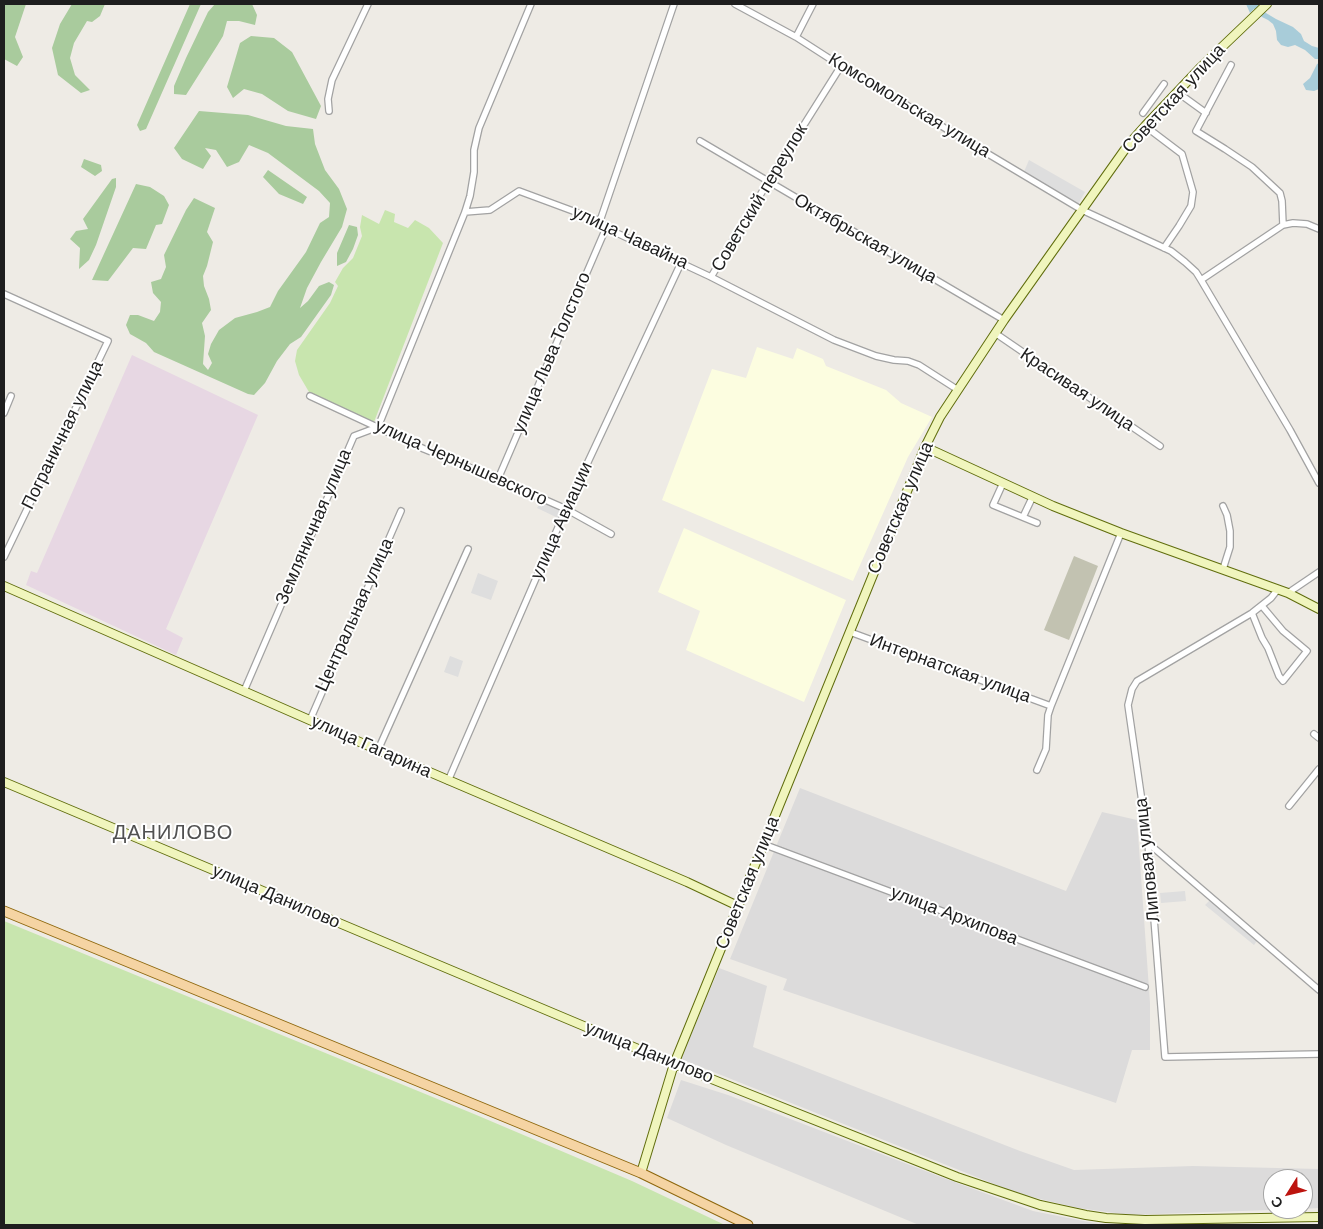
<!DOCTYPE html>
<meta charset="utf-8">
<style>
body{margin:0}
#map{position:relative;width:1323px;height:1229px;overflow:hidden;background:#eeebe5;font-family:Helvetica,sans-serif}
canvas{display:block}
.frame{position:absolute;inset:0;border:5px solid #1e1e1e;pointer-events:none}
.north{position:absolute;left:1263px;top:1169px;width:50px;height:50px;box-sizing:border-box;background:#fff;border:1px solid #a5a5a5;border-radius:50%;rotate:234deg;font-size:14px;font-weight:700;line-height:20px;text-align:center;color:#1e1e1e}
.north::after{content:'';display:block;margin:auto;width:18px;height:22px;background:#bd140f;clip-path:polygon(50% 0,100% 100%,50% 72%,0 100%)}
</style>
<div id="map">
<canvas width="1323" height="1229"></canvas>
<div class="frame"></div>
<div class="north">С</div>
</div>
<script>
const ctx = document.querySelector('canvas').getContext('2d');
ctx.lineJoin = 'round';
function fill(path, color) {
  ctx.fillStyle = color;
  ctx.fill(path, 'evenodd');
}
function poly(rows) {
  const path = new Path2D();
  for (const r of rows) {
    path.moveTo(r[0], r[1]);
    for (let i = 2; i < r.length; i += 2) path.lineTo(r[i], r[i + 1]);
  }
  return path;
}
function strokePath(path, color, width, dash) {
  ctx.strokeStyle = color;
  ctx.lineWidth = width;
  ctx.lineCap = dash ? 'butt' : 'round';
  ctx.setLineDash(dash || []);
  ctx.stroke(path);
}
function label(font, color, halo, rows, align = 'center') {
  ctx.font = font + ' Helvetica,sans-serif';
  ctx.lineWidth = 4;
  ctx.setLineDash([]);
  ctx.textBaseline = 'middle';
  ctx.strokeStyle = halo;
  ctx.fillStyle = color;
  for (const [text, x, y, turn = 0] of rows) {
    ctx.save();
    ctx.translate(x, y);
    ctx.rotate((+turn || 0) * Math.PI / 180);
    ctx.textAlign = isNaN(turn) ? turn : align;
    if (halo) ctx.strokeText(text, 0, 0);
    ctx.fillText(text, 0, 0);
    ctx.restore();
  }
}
fill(poly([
 [800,788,1066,891,1102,812,1137,820,1150,1003,1150,1050,1132,1050,1116,1103,783,990,787,979,730,959],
 [719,968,767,986,753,1047,1020,1151,1074,1170,1193,1166,1319,1169,1319,1208,1303,1209,1303,1179,1273,1179,1273,1209,1297,1209,1130,1215,1078,1208,1019,1194,681,1059],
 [681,1080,728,1095,941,1177,1033,1211,1104,1225,919,1225,726,1145,667,1118]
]), '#dcdbdb');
fill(poly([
 [132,355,258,415,166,629,183,638,176,655,26,585,31,571,37,573]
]), '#e7d7e3');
fill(poly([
 [757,347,793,359,797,348,823,359,826,366,886,390,901,403,932,417,908,457,853,581,662,500,712,369,746,378],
 [684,528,846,600,804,702,686,650,700,611,658,592]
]), '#fcfde0');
fill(poly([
 [1074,556,1098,566,1069,640,1044,630]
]), '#c2c2b1');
fill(poly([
 [385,210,395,214,394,222,408,228,415,220,429,228,443,243,374,422,309,392,299,375,295,361,297,350,330,303,338,286,335,282,343,268,353,258,362,236,360,227,362,215,379,224],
 [4,921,474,1114,632,1181,725,1225,4,1225]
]), '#c8e5ae');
fill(poly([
 [4,4,26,4,15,37,23,57,17,66,4,59],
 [72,4,105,4,100,16,92,22,87,21,74,43,70,58,75,75,90,90,81,93,58,75,52,48,60,24],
 [190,4,201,4,146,129,140,131,137,125],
 [215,4,252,4,257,15,255,25,239,21,227,21,223,36,217,46,186,95,174,94,174,86,186,58,208,12],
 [251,36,274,38,292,52,321,106,316,119,288,111,262,94,244,89,233,98,227,87,240,43],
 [199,111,248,115,286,126,313,129,315,144,325,170,339,189,347,209,342,227,321,262,307,288,300,308,308,301,319,286,329,282,334,285,331,295,301,337,290,344,277,361,265,383,254,395,248,394,154,352,146,343,130,334,126,325,130,315,138,315,154,321,160,312,161,302,153,293,151,282,161,279,166,267,164,255,186,210,194,198,215,208,207,232,213,242,207,266,203,276,204,286,209,299,211,310,202,323,205,336,203,364,208,370,212,363,208,354,211,344,219,330,235,318,257,312,270,307,278,291,306,252,320,223,329,217,330,203,319,191,268,153,249,145,239,162,227,167,216,150,205,148,211,156,203,169,182,159,174,148],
 [84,159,101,165,102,171,95,176,81,167],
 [268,170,307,197,303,204,279,194,263,177],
 [116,178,116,187,96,245,89,260,79,269,80,248,70,239,76,231,88,229,83,219,112,179],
 [136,184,150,187,164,196,169,205,162,224,156,225,146,249,133,248,108,281,92,280],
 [349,225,357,227,358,235,353,249,346,262,337,266,337,253]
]), '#a9cb9d');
fill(poly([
 [1029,160,1085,192,1077,206,1023,174],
 [541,502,561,511,558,518,537,508],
 [478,573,498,581,491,600,471,593],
 [450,656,463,661,458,677,444,672],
 [1185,891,1186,901,1161,903,1160,893],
 [1211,899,1259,938,1254,945,1205,905]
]), '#dedede');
fill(poly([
 [1246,4,1260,4,1258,5,1266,13,1276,19,1293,27,1301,34,1304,41,1312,46,1319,48,1319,59,1315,59,1305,50,1295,45,1288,47,1281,45,1277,40,1276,31,1273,24,1268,20,1262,17,1254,9,1250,13],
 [1319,63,1319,89,1314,91,1306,90,1303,84,1310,78,1317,64]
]), '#a8ccd9');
const street = poly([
 [735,4,796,37,841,66,1082,210,1171,251,1185,262,1196,272,1201,280,1290,430,1319,483],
 [796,37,813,4],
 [1231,65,1196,131,1225,149,1252,167,1280,193,1282,201,1283,225],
 [1177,92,1206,113],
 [329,111,328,99,332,80,368,4],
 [1143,113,1164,84],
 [1145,126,1182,154,1193,192,1191,206,1179,226,1164,248],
 [700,141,1004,320],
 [465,212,490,210,519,191,600,221,606,228,711,277,834,340,876,356,894,360,908,361,919,365,958,390],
 [600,221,674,4],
 [711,277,768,182,841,66],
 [1201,280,1283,225,1293,223,1307,224,1319,229],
 [4,294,108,341,4,557],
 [995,333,1160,446],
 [310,396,424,449,498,479,566,509,611,534],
 [4,413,11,396],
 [498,479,606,228],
 [1003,483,993,505,1037,523],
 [1023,517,1033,496],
 [1223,569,1230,547,1230,531,1227,515,1223,506],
 [1278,589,1271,598,1252,613,1137,681,1132,689,1128,705,1148,843,1165,1057,1319,1054],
 [1288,593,1319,572],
 [1252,613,1262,638,1268,648,1279,676,1283,681,1307,651,1283,631,1262,606],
 [850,632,1051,706],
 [244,691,354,436,378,427,465,212,470,196,474,172,474,150,479,128,531,4],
 [310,720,401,511],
 [1314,734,1319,738],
 [378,750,468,549],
 [1037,770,1046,749,1048,715,1051,706,1121,533],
 [448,781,566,509,681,263],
 [1289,806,1319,769],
 [1148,843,1319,990],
 [763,844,1145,987]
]);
const secondary = poly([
 [925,447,1053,506,1121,533,1288,593,1319,609],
 [4,586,378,750,687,882,738,906],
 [4,782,674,1064,957,1177,1040,1205,1086,1215,1106,1218,1145,1220,1319,1217],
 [641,1173,674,1064,925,447,940,417,1004,320,1128,145,1145,126,1201,67,1267,4]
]);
const primary = poly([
 [4,911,641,1173,748,1225]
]);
strokePath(street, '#a2a2a2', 8);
strokePath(secondary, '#606d0d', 10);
strokePath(primary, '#8d660b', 11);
strokePath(street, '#fff', 5.5);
strokePath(secondary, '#f0f5bd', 8);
strokePath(primary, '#f5d4a3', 9);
label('18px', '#1e1e1e', '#fff', [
 ["Советская улица",1174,99,-47],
 ["Комсомольская улица",909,106,31],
 ["Советский переулок",760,198,-59],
 ["улица Чавайна",630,238,25],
 ["Октябрьская улица",865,239,30],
 ["улица Льва Толстого",552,353,-67],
 ["Красивая улица",1077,390,34],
 ["Пограничная улица",63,435,-64],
 ["улица Чернышевского",461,463,24],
 ["Советская улица",901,508,-67],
 ["улица Авиации",562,521,-66],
 ["Земляничная улица",314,527,-67],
 ["Центральная улица",355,615,-66],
 ["Интернатская улица",950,669,20],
 ["улица Гагарина",371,747,24],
 ["Липовая улица",1148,860,-96],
 ["Советская улица",748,883,-68],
 ["улица Данилово",276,897,23],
 ["улица Архипова",954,916,21],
 ["улица Данилово",649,1053,22]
]);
ctx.letterSpacing = '1px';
label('20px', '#515151', '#fff', [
 ["ДАНИЛОВО",173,833]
]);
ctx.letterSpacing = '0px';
</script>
